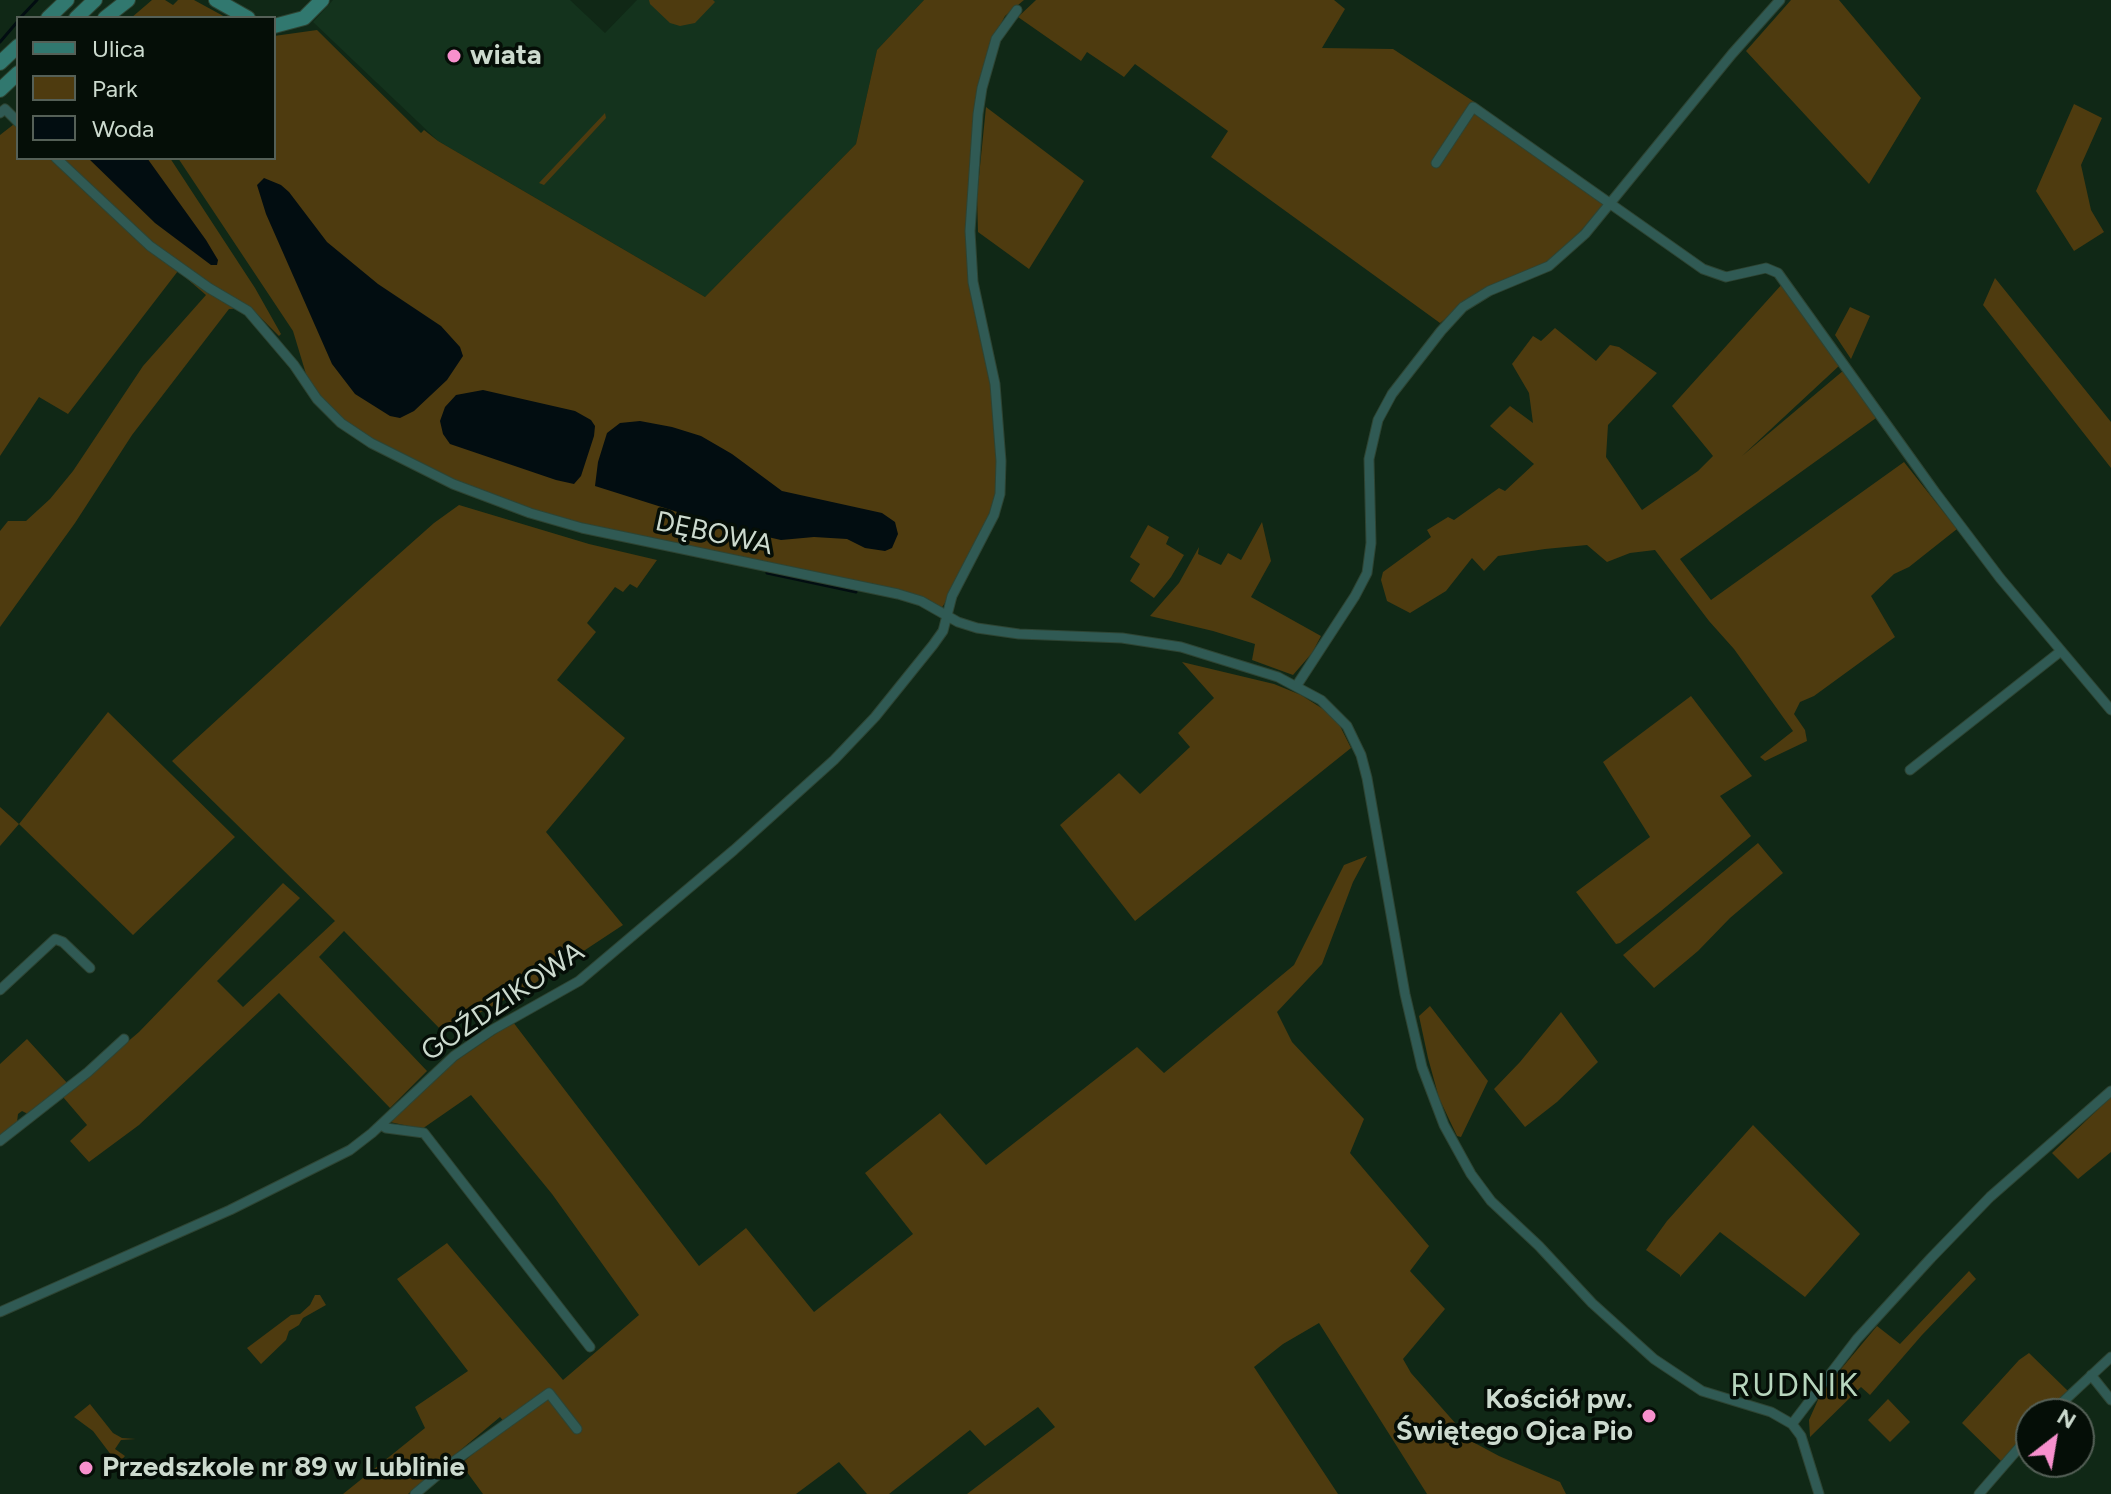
<!DOCTYPE html>
<meta charset="utf-8">
<style>
body{margin:0}
#map{position:relative;width:2111px;height:1494px;overflow:hidden;background:#102816;font-family:Figtree,sans-serif}
canvas{display:block}
.legend{position:absolute;left:16px;top:16px;width:260px;height:144px;box-sizing:border-box;background:#050e07;border:2px solid #556057;margin:0;padding:10px 14px;list-style:none;font-size:24px;color:#ccdace}
.legend li{display:flex;align-items:center;gap:16px;height:40px}
.legend b{width:40px;border:2px solid #556057}
.north{position:absolute;left:2015px;top:1398px;width:80px;height:80px;box-sizing:border-box;background:#050e07;border:2px solid #556057;border-radius:50%;rotate:31deg;font-size:22px;font-weight:700;line-height:32px;text-align:center;color:#ccdace}
.north::after{content:'';display:block;margin:auto;width:28px;height:36px;background:#f790cd;clip-path:polygon(50% 0,100% 100%,50% 72%,0 100%)}
</style>
<div id="map">
<canvas width="2111" height="1494"></canvas>
<ul class="legend">
<li><b style="height:10px;background:#31786f"></b>Ulica</li>
<li><b style="height:22px;background:#4e3b0f"></b>Park</li>
<li><b style="height:22px;background:#020d11"></b>Woda</li>
</ul>
<div class="north">N</div>
</div>
<script>
const ctx = document.querySelector('canvas').getContext('2d');
ctx.lineJoin = 'round';
function fill(path, color) {
  ctx.fillStyle = color;
  ctx.fill(path, 'evenodd');
}
function poly(rows) {
  const path = new Path2D();
  for (const r of rows) {
    path.moveTo(r[0], r[1]);
    for (let i = 2; i < r.length; i += 2) path.lineTo(r[i], r[i + 1]);
  }
  return path;
}
function strokePath(path, color, width, dash) {
  ctx.strokeStyle = color;
  ctx.lineWidth = width;
  ctx.lineCap = dash ? 'butt' : 'round';
  ctx.setLineDash(dash || []);
  ctx.stroke(path);
}
function label(font, color, halo, rows, align = 'center') {
  ctx.font = font + ' Figtree,sans-serif';
  ctx.lineWidth = 7;
  ctx.setLineDash([]);
  ctx.textBaseline = 'middle';
  ctx.strokeStyle = halo;
  ctx.fillStyle = color;
  for (const [text, x, y, turn = 0] of rows) {
    ctx.save();
    ctx.translate(x, y);
    ctx.rotate((+turn || 0) * Math.PI / 180);
    ctx.textAlign = isNaN(turn) ? turn : align;
    if (halo) ctx.strokeText(text, 0, 0);
    ctx.fillText(text, 0, 0);
    ctx.restore();
  }
}
fill(poly([
 [333,0,570,0,605,33,637,0,924,0,877,50,856,144,705,297,438,141,313,22]
]), '#14331d');
fill(poly([
 [152,0,165,0,173,5,178,0,194,0,227,18,131,18],
 [649,0,713,0,715,2,695,23,680,26,670,23,650,4],
 [924,0,1024,0,1005,16,989,46,991,56,982,88,971,260,995,384,1000,494,968,567,941,609,907,597,595,529,475,497,429,477,341,418,319,397,306,374,293,331,178,158,274,158,274,36,317,30,421,133,424,130,438,141,705,297,856,144,877,50],
 [1036,0,1334,0,1345,9,1322,48,1393,49,1476,103,1609,198,1567,247,1552,259,1539,267,1483,289,1440,323,1211,157,1228,131,1135,64,1124,77,1087,52,1081,61,1018,17],
 [1791,0,1839,0,1921,98,1869,184,1746,51],
 [2074,104,2102,118,2081,165,2091,210,2104,232,2074,251,2036,191],
 [986,107,1084,181,1029,269,978,232,977,196],
 [605,113,606,118,544,185,539,183],
 [18,121,18,158,170,158,255,288,281,334,279,336,251,308,229,309,132,435,75,523,0,627,0,531,8,521,26,521,50,499,73,471,143,366,206,295,178,271,68,414,39,397,0,456,0,135],
 [1995,278,2111,422,2111,468,1983,305],
 [1783,283,1840,365,1742,456,1844,370,1876,418,1680,559,1711,600,1904,462,1957,529,1909,567,1894,574,1871,596,1895,637,1814,696,1800,702,1794,714,1805,730,1807,741,1765,761,1760,757,1793,731,1734,649,1709,621,1655,550,1630,553,1607,562,1587,545,1545,549,1498,556,1484,571,1472,558,1446,591,1410,613,1387,601,1381,580,1383,572,1431,537,1427,530,1448,517,1454,520,1499,488,1505,491,1534,464,1490,426,1510,406,1533,423,1529,393,1512,364,1533,336,1541,341,1555,328,1596,361,1610,345,1619,347,1657,373,1608,425,1606,457,1642,510,1698,471,1713,456,1672,406],
 [1850,307,1870,316,1851,359,1835,335],
 [459,505,589,544,657,560,637,588,630,584,623,592,615,587,587,623,596,632,557,680,625,738,546,832,623,925,529,987,443,1032,344,931,319,957,427,1071,390,1108,279,993,139,1125,89,1162,70,1141,87,1125,63,1097,139,1032,283,883,300,898,217,981,243,1007,335,921,172,761,372,578,434,523],
 [1262,522,1271,561,1251,597,1321,636,1312,653,1293,675,1252,660,1255,644,1213,631,1150,616,1179,583,1199,547,1198,554,1221,565,1228,553,1241,560],
 [1148,525,1169,537,1166,544,1184,555,1171,577,1154,598,1130,581,1140,564,1130,557],
 [1182,662,1274,684,1301,695,1323,709,1340,726,1351,748,1135,921,1060,825,1119,773,1140,794,1190,747,1178,733,1214,698],
 [1691,696,1752,776,1720,796,1751,836,1661,911,1620,943,1616,944,1576,892,1650,837,1603,762],
 [108,712,235,837,133,935,19,824,0,846,0,807,19,824],
 [1758,843,1783,873,1730,918,1698,951,1654,988,1623,955],
 [1367,856,1353,882,1322,964,1277,1012,1292,1042,1364,1119,1350,1153,1429,1246,1410,1271,1445,1309,1403,1359,1411,1373,1471,1441,1499,1456,1560,1482,1566,1494,1427,1494,1319,1323,1283,1344,1254,1367,1338,1494,967,1494,1055,1427,1038,1407,985,1446,970,1430,889,1494,867,1494,839,1462,796,1494,483,1494,461,1464,507,1425,500,1417,408,1494,343,1494,425,1428,415,1407,468,1371,397,1279,447,1243,563,1380,639,1315,552,1194,471,1095,422,1129,390,1122,444,1069,513,1022,699,1266,746,1228,814,1312,913,1234,865,1173,940,1113,986,1165,1137,1047,1164,1073,1294,965,1344,865],
 [1430,1006,1488,1081,1461,1137,1457,1136,1439,1098,1428,1058,1419,1016],
 [1561,1012,1598,1062,1557,1102,1525,1127,1494,1089,1520,1062],
 [27,1039,68,1084,30,1115,22,1111,18,1114,17,1122,0,1137,0,1064],
 [2111,1097,2111,1152,2078,1179,2052,1153],
 [1753,1125,1860,1234,1805,1297,1720,1232,1680,1277,1680,1275,1646,1250,1667,1221],
 [1969,1271,1976,1279,1922,1335,1870,1395,1861,1387,1810,1437,1809,1420,1821,1393,1877,1326,1900,1344],
 [315,1295,320,1295,326,1305,303,1318,299,1325,289,1331,286,1340,261,1364,247,1348,291,1315,300,1314,310,1305],
 [2029,1353,2068,1391,2046,1414,2031,1414,2031,1429,2002,1462,1962,1423,2019,1360],
 [1888,1399,1910,1422,1890,1442,1868,1420],
 [90,1404,113,1433,122,1438,136,1439,121,1440,115,1449,125,1456,118,1464,93,1431,74,1417]
]), '#4e3b0f');
fill(poly([
 [88,158,147,158,206,240,218,260,217,265,211,265,155,223],
 [264,178,281,185,289,192,327,242,378,284,441,326,460,347,463,356,447,380,414,411,400,418,390,416,355,394,332,364,266,214,257,185],
 [483,390,575,411,591,420,595,426,594,436,581,476,574,484,556,480,450,444,443,434,440,421,445,407,456,395],
 [640,421,672,427,701,436,732,454,782,491,882,513,895,522,898,534,892,548,885,551,865,548,847,539,814,537,781,540,728,528,595,486,598,462,607,433,620,423]
]), '#020d11');
strokePath(poly([
 [20,18,37,0],
 [0,42,18,21],
 [767,573,856,592]
]), '#020d11', 3);
const street = poly([
 [0,113,5,109,18,122],
 [56,158,150,246,209,288,248,311,294,365,317,399,341,423,371,443,453,484,530,513,582,528,898,594,921,601,958,622,977,628,1019,634,1122,638,1181,647,1278,677,1321,700,1347,726,1361,755,1367,778,1405,994,1422,1067,1444,1125,1471,1174,1491,1201,1539,1246,1592,1303,1654,1359,1702,1391,1771,1412,1792,1424,1801,1436,1819,1494],
 [1436,163,1473,107,1703,269,1726,277,1766,268,1778,273,1935,492,2000,578,2111,710],
 [1297,685,1355,596,1367,573,1371,543,1369,459,1378,420,1392,394,1441,331,1463,307,1489,291,1549,266,1585,234,1732,54,1780,0],
 [1910,770,2061,651],
 [0,990,55,939,63,942,90,968],
 [381,1125,386,1128,424,1133,590,1347],
 [0,1141,88,1072,124,1039],
 [0,1312,230,1210,350,1150,372,1133,454,1056,492,1030,579,981,734,850,834,760,875,717,933,645,943,631,952,596,994,515,1000,494,1001,461,995,384,973,282,970,231,978,114,982,88,996,39,1017,10],
 [2091,1375,2111,1400],
 [2050,1414,2111,1357],
 [1792,1424,1857,1339,1931,1258,1990,1197,2111,1091],
 [415,1494,453,1462,549,1393,577,1429],
 [1979,1494,2031,1434]
]);
const secondary = poly([
 [216,0,248,18],
 [48,18,67,0],
 [76,18,95,0],
 [105,18,128,0],
 [274,26,304,18,322,0],
 [0,63,18,46],
 [0,90,18,73]
]);
strokePath(street, '#2e4433', 11);
strokePath(secondary, '#2e4433', 16);
strokePath(street, '#305a54', 9);
strokePath(secondary, '#31786f', 14);
for (const [x, y, r, color] of [
 [454,56,8,"#f790cd"],
 [1649,1416,8,"#f790cd"],
 [86,1468,8,"#f790cd"]
]) {
  const dot = new Path2D();
  dot.arc(x, y, r, 0, 2 * Math.PI);
  ctx.fillStyle = color;
  ctx.fill(dot);
  strokePath(dot, '#050e07', 3);
}
label('bold 28px', '#ccdace', '#050e07', [
 ["wiata",470,56],
 ["Kościół pw.",1633,1400,"right"],
 ["Świętego Ojca Pio",1633,1432,"right"],
 ["Przedszkole nr 89 w Lublinie",102,1468]
], 'left');
label('28px', '#ccdace', '#050e07', [
 ["DĘBOWA",714,534,12],
 ["GOŹDZIKOWA",503,1002,-34]
]);
ctx.letterSpacing = '2px';
label('32px', '#b7d5bd', '#050e07', [
 ["RUDNIK",1795,1387]
]);
ctx.letterSpacing = '0px';
</script>
